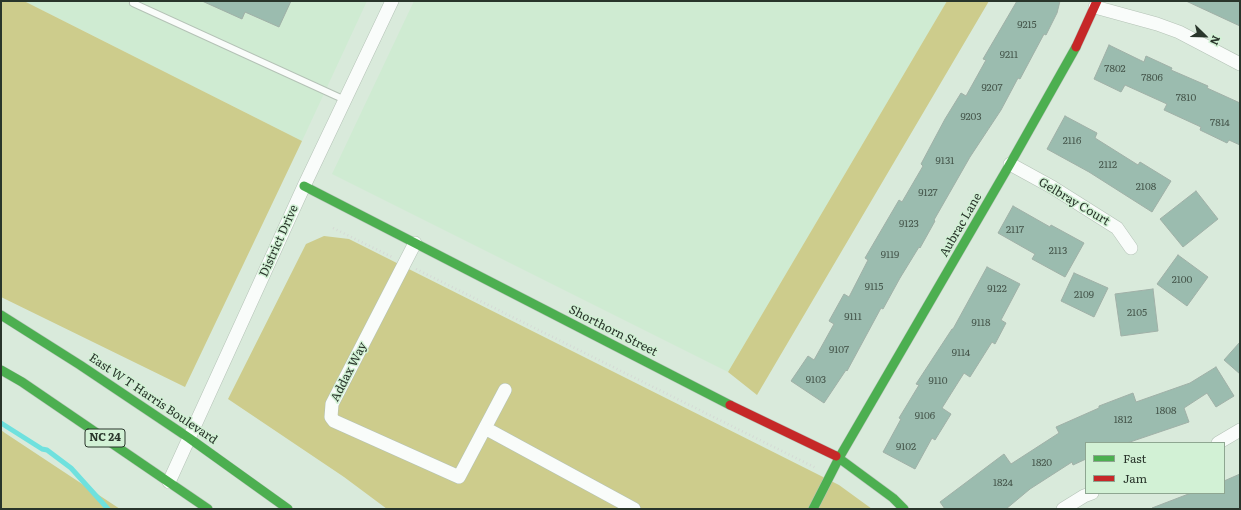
<!DOCTYPE html>
<style>
body{margin:0}
#map{position:relative;width:1241px;height:510px;overflow:hidden;background:#d9eadb;font-family:Literata,serif}
canvas{display:block}
.frame{position:absolute;inset:0;border:2px solid #29352b;pointer-events:none}
.legend{position:absolute;left:1085px;top:442px;width:140px;height:52px;box-sizing:border-box;background:#d2f1d5;border:1px solid #8ea691;margin:0;padding:5px 7px;list-style:none;font-size:12px;color:#29352b}
.legend li{display:flex;align-items:center;gap:8px;height:20px}
.legend b{width:20px;border:1px solid #8ea691}
.north{position:absolute;left:1185px;top:16px;width:40px;height:40px;-webkit-text-stroke:3px #d2f1d5;paint-order:stroke;rotate:113deg;font-size:11px;font-weight:700;line-height:16px;text-align:center;color:#29352b}
.north::after{content:'';display:block;margin:auto;width:14px;height:18px;background:#29352b;clip-path:polygon(50% 0,100% 100%,50% 72%,0 100%)}
</style>
<div id="map">
<canvas width="1241" height="510"></canvas>
<div class="frame"></div>
<ul class="legend">
<li><b style="height:5px;background:#4caf50"></b>Fast</li>
<li><b style="height:5px;background:#c62828"></b>Jam</li>
</ul>
<div class="north">N</div>
</div>
<script>
const ctx = document.querySelector('canvas').getContext('2d');
ctx.lineJoin = 'round';
function fill(path, color) {
  ctx.fillStyle = color;
  ctx.fill(path, 'evenodd');
}
function poly(rows) {
  const path = new Path2D();
  for (const r of rows) {
    path.moveTo(r[0], r[1]);
    for (let i = 2; i < r.length; i += 2) path.lineTo(r[i], r[i + 1]);
  }
  return path;
}
function strokePath(path, color, width, dash) {
  ctx.strokeStyle = color;
  ctx.lineWidth = width;
  ctx.lineCap = dash ? 'butt' : 'round';
  ctx.setLineDash(dash || []);
  ctx.stroke(path);
}
function label(font, color, halo, rows, align = 'center') {
  ctx.font = font + ' Literata,serif';
  ctx.lineWidth = 3;
  ctx.setLineDash([]);
  ctx.textBaseline = 'middle';
  ctx.strokeStyle = halo;
  ctx.fillStyle = color;
  for (const [text, x, y, turn = 0] of rows) {
    ctx.save();
    ctx.translate(x, y);
    ctx.rotate((+turn || 0) * Math.PI / 180);
    ctx.textAlign = isNaN(turn) ? turn : align;
    if (halo) ctx.strokeText(text, 0, 0);
    ctx.fillText(text, 0, 0);
    ctx.restore();
  }
}
fill(poly([
 [24,1,367,1,302,141],
 [414,1,947,1,728,372,332,174]
]), '#cfebd2');
fill(poly([
 [1,1,24,1,302,141,185,387,1,297],
 [947,1,989,1,757,395,728,372],
 [324,236,349,239,839,485,872,509,387,509,344,477,228,399,306,244],
 [1,430,5,433,120,509,1,509]
]), '#cdcc8c');
strokePath(poly([
 [1,423,42,449,47,450,71,468,108,509]
]), '#6fe1de', 5);
const building = poly([
 [202,1,291,1,279,27,245,12,242,19,202,1],
 [1017,1,1060,1,1057,13,1046,35,1044,34,1020,79,1018,78,1001,110,970,157,934,220,935,221,920,248,919,247,900,278,883,309,881,308,847,371,846,370,824,403,791,381,808,356,814,360,834,324,829,321,844,294,849,297,868,260,865,258,899,200,902,202,923,166,921,164,945,119,961,93,966,96,986,60,983,59,1017,1],
 [1186,1,1240,1,1240,26,1186,1],
 [1109,45,1144,62,1146,56,1172,68,1171,70,1208,86,1207,88,1240,103,1240,145,1229,140,1227,143,1200,130,1201,127,1164,110,1167,104,1125,85,1121,92,1094,79,1109,45],
 [1065,116,1097,133,1095,138,1138,165,1140,162,1171,181,1152,212,1089,172,1047,149,1065,116],
 [1196,191,1218,219,1183,247,1160,219,1196,191],
 [1013,206,1050,227,1051,225,1084,243,1065,277,1032,259,1035,254,998,233,1013,206],
 [1178,255,1208,277,1187,306,1157,284,1178,255],
 [987,267,1020,284,1001,320,1006,323,995,344,992,342,970,377,964,373,942,408,951,414,935,440,932,438,915,469,883,452,901,419,899,418,919,385,916,384,952,329,953,329,987,267],
 [1074,273,1108,288,1094,317,1061,301,1074,273],
 [1153,289,1158,331,1121,336,1115,294,1153,289],
 [1240,342,1240,374,1224,360,1240,342],
 [1216,367,1234,396,1216,407,1207,393,1184,408,1189,422,1127,443,1086,443,1086,459,1073,465,1072,462,1030,489,1006,509,945,509,940,502,1004,454,1011,464,1059,433,1056,427,1099,408,1099,406,1133,393,1136,402,1190,383,1216,367],
 [1240,474,1240,509,1152,509,1152,508,1191,493,1224,493,1224,481,1240,474]
]);
fill(building, '#9bbcaf');
strokePath(building, '#a0b0a7', 1);
const lane = poly([
 [133,3,345,100]
]);
const street = poly([
 [1095,7,1157,24,1179,32,1240,64],
 [1010,164,1052,187,1117,228,1131,248],
 [415,243,332,404,331,417,334,421,459,477,505,390],
 [485,428,634,509],
 [1218,443,1240,430],
 [169,482,304,186,392,1],
 [1063,509,1084,496,1092,493]
]);
const fast = poly([
 [304,186,730,405],
 [1,315,80,365,189,438,288,509],
 [1,370,22,382,208,509],
 [836,456,893,498,904,509],
 [813,509,839,458,1010,164,1076,47]
]);
const jam = poly([
 [1076,47,1097,1],
 [730,405,836,456]
]);
strokePath(lane, '#b4c2b6', 8);
strokePath(street, '#b4c2b6', 14);
strokePath(fast, '#b4c2b6', 10);
strokePath(jam, '#b4c2b6', 10);
strokePath(poly([
 [333,228,392,257],
 [416,269,816,468]
]), '#d5dad5', 2.5, [1, 3]);
strokePath(lane, '#f9fcfa', 6);
strokePath(street, '#f9fcfa', 13);
strokePath(fast, '#4caf50', 9);
strokePath(jam, '#c62828', 9);
label('10px', '#46574c', null, [
 ["9215",1027,25],
 ["9211",1009,55],
 ["7802",1115,69],
 ["7806",1152,78],
 ["9207",992,88],
 ["7810",1186,98],
 ["9203",971,117],
 ["7814",1220,123],
 ["2116",1072,141],
 ["9131",945,161],
 ["2112",1108,165],
 ["2108",1146,187],
 ["9127",928,193],
 ["9123",909,224],
 ["2117",1015,230],
 ["2113",1058,251],
 ["9119",890,255],
 ["2100",1182,280],
 ["9115",874,287],
 ["9122",997,289],
 ["2109",1084,295],
 ["2105",1137,313],
 ["9111",853,317],
 ["9118",981,323],
 ["9107",839,350],
 ["9114",961,353],
 ["9103",816,380],
 ["9110",938,381],
 ["1808",1166,411],
 ["9106",925,416],
 ["1812",1123,420],
 ["9102",906,447],
 ["1820",1042,463],
 ["1824",1003,483]
]);
for (const [x, y, w] of [
 [105,438,40]
]) {
  const box = new Path2D();
  box.roundRect(x - w / 2, y - 9, w, 18, 3);
  ctx.fillStyle = '#d2f1d5';
  ctx.fill(box);
  strokePath(box, '#29352b', 1);
}
label('bold 11px', '#29352b', null, [
 ["NC 24",105,438]
]);
label('12px', '#29352b', '#d2f1d5', [
 ["Gelbray Court",1074,202,31],
 ["Aubrac Lane",961,225,-60],
 ["District Drive",279,241,-66],
 ["Shorthorn Street",613,331,27],
 ["Addax Way",349,372,-63],
 ["East W T Harris Boulevard",153,399,34]
]);
</script>
